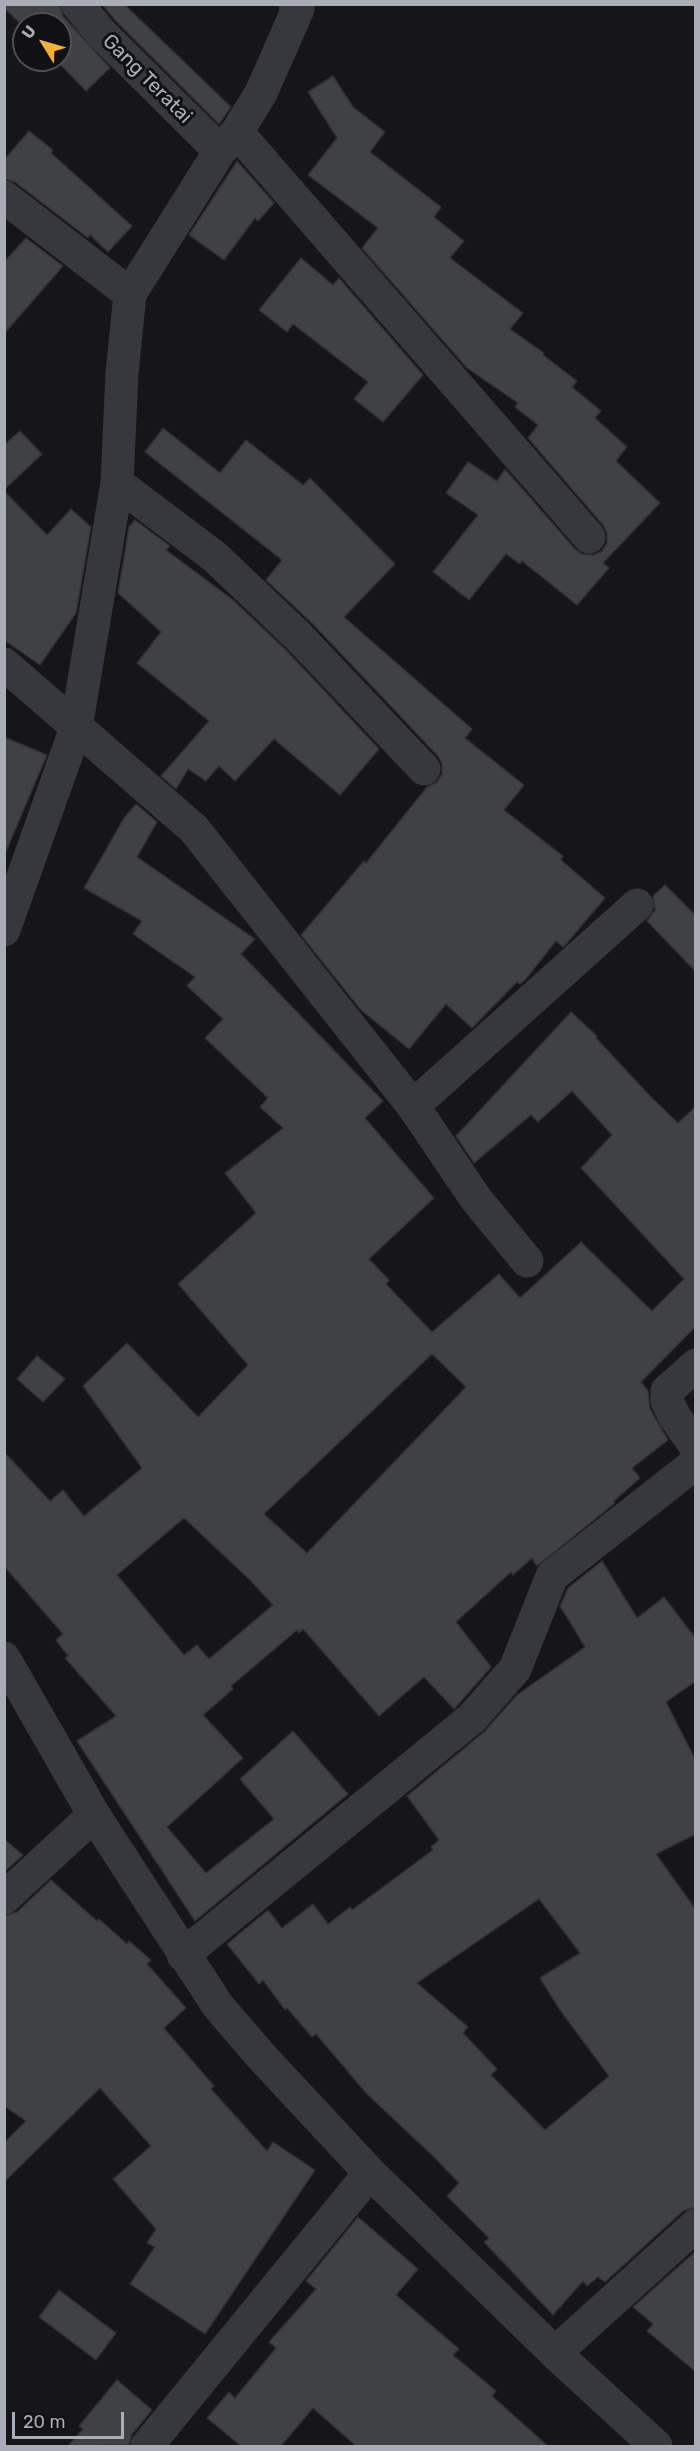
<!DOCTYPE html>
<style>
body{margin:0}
#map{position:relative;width:700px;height:2451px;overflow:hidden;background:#161618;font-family:Rubik,sans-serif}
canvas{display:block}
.frame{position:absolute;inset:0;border:6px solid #a8adb8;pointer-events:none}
.north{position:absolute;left:12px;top:12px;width:60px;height:60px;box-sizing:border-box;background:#111113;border:2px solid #4d4f55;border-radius:50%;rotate:307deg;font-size:16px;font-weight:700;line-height:24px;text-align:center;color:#a8adb8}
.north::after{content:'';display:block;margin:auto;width:21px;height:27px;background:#f2b134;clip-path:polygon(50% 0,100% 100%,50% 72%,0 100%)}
.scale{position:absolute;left:12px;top:2412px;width:112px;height:27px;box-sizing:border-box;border:3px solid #a8adb8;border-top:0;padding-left:8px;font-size:18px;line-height:21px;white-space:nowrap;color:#a8adb8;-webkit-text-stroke:4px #111113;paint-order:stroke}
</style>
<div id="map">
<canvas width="700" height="2451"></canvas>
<div class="frame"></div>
<div class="north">U</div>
<div class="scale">20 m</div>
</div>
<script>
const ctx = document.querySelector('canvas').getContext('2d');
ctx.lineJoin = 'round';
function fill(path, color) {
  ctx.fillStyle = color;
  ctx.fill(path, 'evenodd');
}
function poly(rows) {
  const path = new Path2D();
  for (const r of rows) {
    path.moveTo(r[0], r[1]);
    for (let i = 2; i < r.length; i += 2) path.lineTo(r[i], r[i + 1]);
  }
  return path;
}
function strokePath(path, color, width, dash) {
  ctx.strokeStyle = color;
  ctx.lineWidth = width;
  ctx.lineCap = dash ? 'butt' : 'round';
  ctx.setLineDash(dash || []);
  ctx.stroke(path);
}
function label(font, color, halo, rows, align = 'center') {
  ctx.font = font + ' Rubik,sans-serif';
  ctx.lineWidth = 6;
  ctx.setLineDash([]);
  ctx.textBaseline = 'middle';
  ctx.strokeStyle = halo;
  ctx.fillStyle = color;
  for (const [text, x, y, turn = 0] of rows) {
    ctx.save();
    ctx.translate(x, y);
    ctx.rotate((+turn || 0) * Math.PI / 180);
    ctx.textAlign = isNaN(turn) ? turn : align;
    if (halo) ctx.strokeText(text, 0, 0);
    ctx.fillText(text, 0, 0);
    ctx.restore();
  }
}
const building = poly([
 [4,4,59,4,63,16,110,68,86,91,56,60,60,60,60,24,24,24,24,27,4,8,4,4],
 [102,4,124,4,231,107,219,124,115,20,102,4],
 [333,76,353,107,385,132,370,152,441,207,434,217,464,241,450,258,523,313,510,329,544,353,543,355,577,381,572,387,601,411,595,418,627,447,616,461,660,503,603,563,609,568,577,605,522,561,520,564,506,554,469,600,433,572,478,515,446,493,468,462,497,481,505,469,575,549,582,554,593,555,602,551,607,543,607,533,603,525,528,438,538,425,515,407,518,403,467,368,362,248,378,228,308,175,337,138,308,92,333,76],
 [29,131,53,150,51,153,132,226,108,252,90,235,88,238,15,182,4,179,4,160,29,131],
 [237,161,274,203,258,221,255,218,224,260,189,235,237,161],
 [26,238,63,266,4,334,4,262,26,238],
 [301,258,333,285,339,278,423,375,383,422,354,399,368,382,293,324,287,332,259,310,301,258],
 [163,428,220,473,246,440,303,485,310,478,395,564,344,617,472,729,465,738,524,785,504,810,563,856,561,860,605,898,567,943,563,947,556,941,525,980,520,984,517,982,472,1028,446,1004,409,1049,361,1010,301,935,364,861,366,863,427,787,437,782,442,774,442,764,438,756,313,624,266,580,282,560,145,452,163,428],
 [20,431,42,454,4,490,4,445,20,431],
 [4,491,47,535,71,509,91,527,76,613,40,665,4,640,4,491],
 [135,520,170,546,166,550,233,600,286,650,379,749,340,795,274,739,235,781,219,766,206,781,188,769,176,789,161,776,209,721,137,663,161,632,118,593,129,527,135,520],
 [4,737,47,755,4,856,4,737],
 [136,804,157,822,137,857,255,939,241,954,383,1101,365,1118,434,1198,369,1259,389,1280,386,1284,432,1332,499,1274,520,1298,581,1242,652,1311,684,1279,581,1168,612,1135,572,1091,538,1122,531,1115,474,1163,456,1136,571,1012,597,1036,596,1038,651,1097,678,1123,696,1106,696,1326,641,1382,648,1391,650,1409,668,1440,632,1468,640,1478,614,1501,615,1503,537,1566,532,1558,513,1575,511,1572,456,1622,491,1667,454,1709,424,1677,379,1716,303,1629,299,1633,297,1630,231,1686,233,1689,203,1715,243,1758,167,1827,206,1873,274,1819,240,1779,293,1731,348,1794,195,1921,77,1741,116,1716,65,1658,68,1656,56,1640,63,1634,4,1566,4,1452,50,1501,63,1490,84,1516,142,1468,83,1386,127,1343,198,1417,248,1365,178,1284,256,1213,225,1173,283,1128,260,1107,268,1098,205,1038,223,1019,187,986,195,977,133,934,142,921,84,888,124,818,136,804],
 [432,1354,466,1387,307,1553,264,1514,432,1354],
 [184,1518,250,1580,273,1605,209,1659,197,1645,184,1655,117,1575,184,1518],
 [665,885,696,916,696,972,647,921,655,910,653,896,665,885],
 [37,1356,65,1379,43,1402,17,1379,37,1356],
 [602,1561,637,1618,664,1597,696,1639,696,1681,666,1702,696,1761,696,1834,656,1854,696,1910,696,2207,683,2211,605,2282,598,2277,587,2286,583,2281,553,2315,484,2242,489,2238,447,2196,459,2183,433,2156,367,2094,316,2034,312,2037,287,2008,285,2010,263,1980,259,1984,227,1944,268,1910,282,1928,313,1904,328,1924,350,1907,352,1910,433,1850,431,1847,439,1840,407,1796,484,1732,517,1695,585,1647,560,1606,568,1588,602,1561],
 [539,1899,580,1953,540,1978,560,2010,609,2076,545,2130,491,2075,497,2069,463,2033,468,2027,417,1983,539,1899],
 [4,1839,23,1855,4,1872,4,1839],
 [51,1880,97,1921,99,1919,127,1944,129,1941,151,1960,147,1964,186,2008,164,2028,214,2086,211,2089,267,2151,273,2142,315,2170,205,2334,130,2284,155,2247,147,2243,156,2229,113,2179,151,2146,100,2088,4,2182,4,2143,26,2121,4,2106,4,1916,17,1912,51,1880],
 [358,2217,418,2269,396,2295,459,2349,453,2355,496,2391,492,2396,548,2446,356,2446,313,2408,281,2446,241,2446,207,2418,229,2392,235,2398,276,2348,269,2342,316,2289,306,2281,358,2217],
 [696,2251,696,2372,647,2331,653,2324,633,2307,696,2251],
 [59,2290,116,2333,96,2360,39,2317,59,2290],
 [117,2380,152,2410,132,2434,129,2445,68,2446,83,2429,79,2426,117,2380]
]);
fill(building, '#404145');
strokePath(building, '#303034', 1.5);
strokePath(poly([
 [77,4,101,33,220,151],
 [237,132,261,93,298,9,295,4],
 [4,197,130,294,220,151,237,132,589,537],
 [117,483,215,557,299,637,424,769],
 [4,664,194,829,413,1106,476,1199,527,1261],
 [4,930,76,728,117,483,122,373,130,294],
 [413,1106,637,905],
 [696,1365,667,1391,667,1401,675,1417,696,1447],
 [4,1658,94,1815,218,2006,261,2056,370,2173,555,2353,656,2446],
 [4,1898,94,1815],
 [183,1955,472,1718,515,1669,552,1576,696,1463],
 [555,2353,696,2225],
 [147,2446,370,2173]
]), '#37383d', 33);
label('20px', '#a8adb8', '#111113', [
 ["Gang Teratai",147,79,45]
]);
</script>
